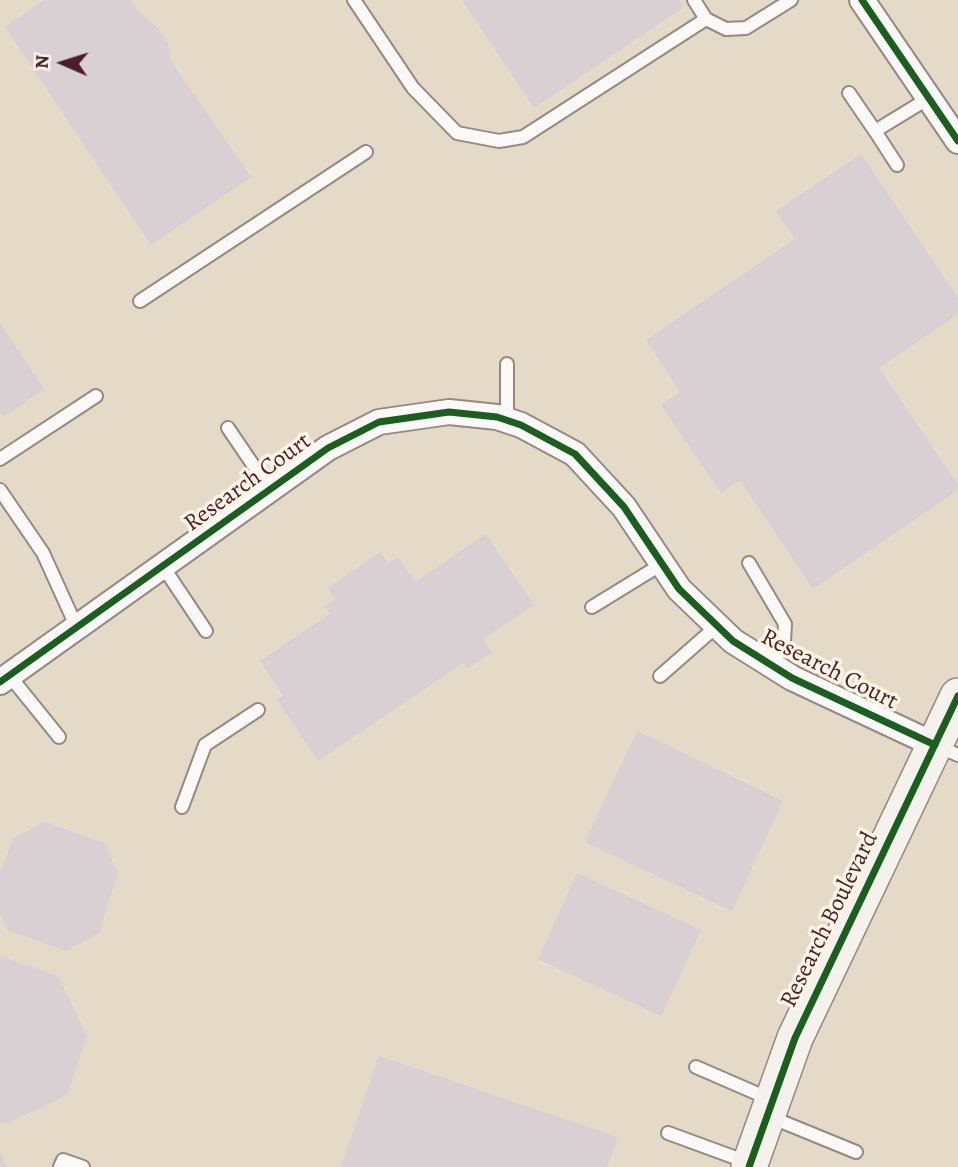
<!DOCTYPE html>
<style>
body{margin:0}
#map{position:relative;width:958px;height:1167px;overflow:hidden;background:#e5d9c8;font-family:Alegreya,serif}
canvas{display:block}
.north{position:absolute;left:28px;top:28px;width:70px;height:70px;-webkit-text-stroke:5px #fcf5e5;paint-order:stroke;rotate:273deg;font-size:19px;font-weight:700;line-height:28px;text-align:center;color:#4a1f2b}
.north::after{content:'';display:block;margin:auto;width:24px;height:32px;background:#4a1f2b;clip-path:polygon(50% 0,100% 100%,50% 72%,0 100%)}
</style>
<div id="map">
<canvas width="958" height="1167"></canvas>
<div class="north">N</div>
</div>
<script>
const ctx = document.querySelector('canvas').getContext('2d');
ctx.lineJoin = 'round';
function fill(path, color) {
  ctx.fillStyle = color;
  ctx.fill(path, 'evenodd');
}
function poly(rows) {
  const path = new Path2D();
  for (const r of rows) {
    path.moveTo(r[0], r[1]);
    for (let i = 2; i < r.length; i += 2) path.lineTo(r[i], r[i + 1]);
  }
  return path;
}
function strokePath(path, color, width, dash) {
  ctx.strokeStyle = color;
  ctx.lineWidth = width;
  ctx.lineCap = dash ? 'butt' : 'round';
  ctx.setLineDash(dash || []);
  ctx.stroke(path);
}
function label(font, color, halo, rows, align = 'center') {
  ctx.font = font + ' Alegreya,serif';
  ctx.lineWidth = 7;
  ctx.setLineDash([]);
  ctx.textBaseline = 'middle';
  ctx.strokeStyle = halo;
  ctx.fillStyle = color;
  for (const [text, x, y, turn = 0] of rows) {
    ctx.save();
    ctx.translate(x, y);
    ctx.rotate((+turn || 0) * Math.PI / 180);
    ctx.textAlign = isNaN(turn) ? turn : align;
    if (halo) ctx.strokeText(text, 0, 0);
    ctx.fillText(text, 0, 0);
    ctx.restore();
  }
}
fill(poly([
 [44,0,130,0,138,11,160,30,168,44,171,61,251,177,151,245,5,27],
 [462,0,679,0,684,7,534,108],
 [861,154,958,298,958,314,879,368,958,485,958,490,813,589,740,480,721,493,661,405,680,392,646,340,795,239,776,211],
 [0,323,44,389,4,417,0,411],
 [486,534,534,605,483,639,492,652,468,669,463,663,318,761,277,700,283,696,260,661,330,614,325,606,336,599,328,588,380,552,388,564,398,557,415,582],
 [637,731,783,801,732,911,585,842],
 [45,822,104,843,118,873,99,933,66,951,7,930,0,914,0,874,13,838],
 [577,873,701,930,661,1016,538,959],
 [0,956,58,976,87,1036,67,1095,6,1124,0,1122],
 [379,1056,618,1137,607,1167,341,1167],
 [0,1152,7,1167,0,1167]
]), '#d8d0d2');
const lane = poly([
 [354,0,413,88,457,133,499,141,523,137,706,19,726,29,746,28,791,0],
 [694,0,706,19],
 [849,93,875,131,929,98],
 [875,131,897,165],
 [140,301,366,152],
 [507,420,507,364],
 [228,428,270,490],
 [0,459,96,396],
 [0,490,43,553,77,628],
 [749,563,785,624,784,641,773,666],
 [164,568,206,631],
 [592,607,662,564],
 [9,675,59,737],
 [660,676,717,626],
 [935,745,958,755],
 [182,807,205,745,258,710],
 [696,1067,772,1100],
 [768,1116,856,1152],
 [668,1133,747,1162],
 [60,1167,63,1160,83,1167]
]);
const street = poly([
 [862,0,958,141],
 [0,682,328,448,379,422,449,412,497,417,521,425,575,454,624,507,679,589,733,641,792,678,935,745]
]);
const secondary = poly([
 [749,1167,795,1038,958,696]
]);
strokePath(lane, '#968983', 16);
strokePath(street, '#968983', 28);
strokePath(secondary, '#968983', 38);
strokePath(lane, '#fbf9f7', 12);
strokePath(street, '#fbf9f7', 24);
strokePath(secondary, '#f5f1ec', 35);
strokePath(poly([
 [862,0,958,141],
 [0,682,328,448,379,422,449,412,497,417,521,425,575,454,624,507,679,589,733,641,792,678,935,745],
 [749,1167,795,1038,958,696]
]), '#1b5e20', 7);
label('24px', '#4a1f2b', '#fcf5e5', [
 ["Research Court",248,483,-36],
 ["Research Court",829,670,27],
 ["Research Boulevard",830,920,-64]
]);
</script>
